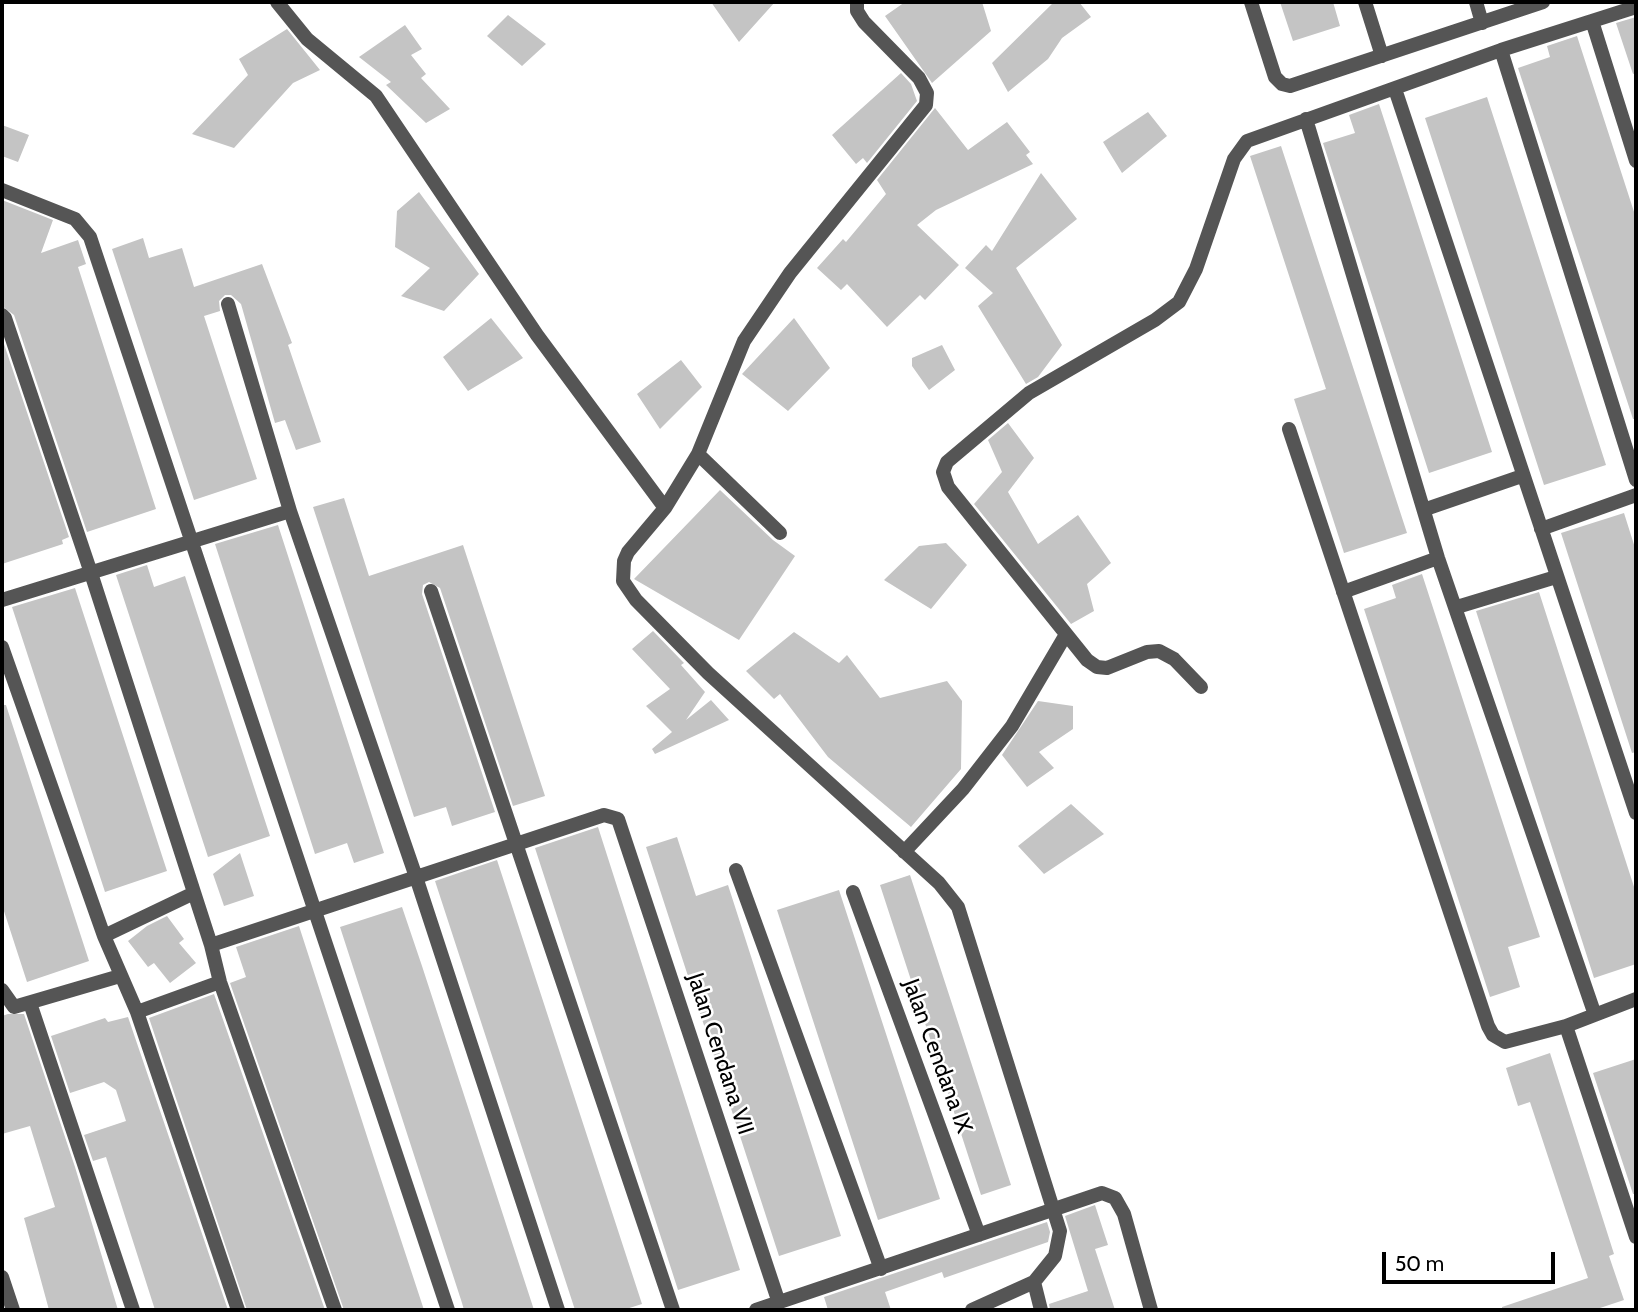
<!DOCTYPE html>
<style>
body{margin:0}
#map{position:relative;width:1638px;height:1312px;overflow:hidden;background:#fff;font-family:Cabin,sans-serif}
canvas{display:block}
.frame{position:absolute;inset:0;border:4px solid #000;pointer-events:none}
.scale{position:absolute;left:1382px;top:1252px;width:173px;height:32px;box-sizing:border-box;border:4px solid #000;border-top:0;padding-left:9px;font-size:21px;line-height:24px;white-space:nowrap;color:#000;-webkit-text-stroke:5px #fff;paint-order:stroke}
</style>
<div id="map">
<canvas width="1638" height="1312"></canvas>
<div class="frame"></div>
<div class="scale">50 m</div>
</div>
<script>
const ctx = document.querySelector('canvas').getContext('2d');
ctx.lineJoin = 'round';
function fill(path, color) {
  ctx.fillStyle = color;
  ctx.fill(path, 'evenodd');
}
function poly(rows) {
  const path = new Path2D();
  for (const r of rows) {
    path.moveTo(r[0], r[1]);
    for (let i = 2; i < r.length; i += 2) path.lineTo(r[i], r[i + 1]);
  }
  return path;
}
function strokePath(path, color, width, dash) {
  ctx.strokeStyle = color;
  ctx.lineWidth = width;
  ctx.lineCap = dash ? 'butt' : 'round';
  ctx.setLineDash(dash || []);
  ctx.stroke(path);
}
function label(font, color, halo, rows, align = 'center') {
  ctx.font = font + ' Cabin,sans-serif';
  ctx.lineWidth = 5;
  ctx.setLineDash([]);
  ctx.textBaseline = 'middle';
  ctx.strokeStyle = halo;
  ctx.fillStyle = color;
  for (const [text, x, y, turn = 0] of rows) {
    ctx.save();
    ctx.translate(x, y);
    ctx.rotate((+turn || 0) * Math.PI / 180);
    ctx.textAlign = isNaN(turn) ? turn : align;
    if (halo) ctx.strokeText(text, 0, 0);
    ctx.fillText(text, 0, 0);
    ctx.restore();
  }
}
fill(poly([
 [711,2,775,2,739,42],
 [905,2,982,2,991,31,932,83,885,16],
 [1054,2,1079,2,1091,17,1062,38,1048,59,1008,92,992,63],
 [1280,2,1333,2,1340,26,1293,41],
 [508,15,546,44,522,66,487,36],
 [1636,17,1636,73,1633,74,1616,23],
 [405,25,422,49,411,55,426,74,421,78,450,109,426,123,386,85,391,82,359,57],
 [287,29,320,70,293,83,234,148,192,134,248,75,239,59],
 [1577,36,1636,218,1636,419,1633,419,1518,68,1550,57,1547,46],
 [901,73,911,84,917,101,867,163,863,158,856,164,832,135],
 [1487,97,1606,465,1544,485,1425,118],
 [1379,104,1492,452,1429,473,1323,143,1355,133,1349,115],
 [935,108,968,150,1007,122,1030,152,1026,155,1033,164,936,210,917,225,959,265,925,300,920,295,887,327,847,284,841,290,817,268,843,239,846,242,886,194,877,180],
 [1148,112,1167,136,1122,173,1103,142],
 [2,125,29,135,18,162,2,156],
 [1281,146,1407,533,1344,553,1294,399,1326,389,1250,156],
 [1041,173,1077,219,1016,268,1062,345,1038,377,1026,384,978,306,993,293,965,268,986,245,992,251],
 [419,192,479,274,444,311,401,296,430,268,395,247,397,211],
 [2,200,53,220,41,253,78,240,86,264,78,267,156,509,87,532,14,315,2,306],
 [143,238,149,258,182,248,194,287,262,264,292,343,288,345,321,442,296,450,285,420,275,423,241,304,231,295,225,295,219,301,220,311,204,316,257,479,194,500,112,249],
 [491,318,523,358,468,391,443,357],
 [794,318,830,368,788,411,742,374],
 [2,338,69,537,62,540,63,544,2,564],
 [942,345,955,370,929,390,912,366,912,358],
 [681,360,702,387,660,429,637,394],
 [1008,423,1034,458,1008,492,1038,544,1078,515,1111,563,1087,584,1094,611,1071,624,974,504,1002,472,988,440],
 [720,490,773,540,795,556,739,640,634,579],
 [344,498,369,576,463,545,545,796,513,806,440,588,429,582,423,585,422,594,495,812,452,826,446,807,414,817,313,507],
 [1624,513,1636,551,1636,752,1632,753,1561,533],
 [278,525,384,853,354,863,347,843,315,854,215,544],
 [946,543,967,565,931,609,884,580,919,546],
 [147,565,154,587,185,576,270,836,208,857,116,575],
 [1422,574,1540,937,1508,947,1520,987,1490,997,1364,609,1396,598,1392,585],
 [75,588,167,871,105,892,12,607],
 [1539,592,1636,893,1636,964,1594,978,1476,611],
 [653,631,684,663,681,665,705,692,686,720,711,700,729,720,655,754,652,749,672,732,646,706,670,689,632,649],
 [794,632,839,663,847,655,880,698,947,681,962,701,961,769,911,827,828,757,780,694,774,699,746,671],
 [1038,701,1073,706,1073,729,1039,752,1054,768,1027,787,1002,755],
 [2,705,6,705,89,961,27,982,2,905],
 [1071,804,1104,834,1044,874,1018,846],
 [598,827,740,1270,678,1290,535,848],
 [677,837,696,896,728,885,841,1236,779,1256,646,847],
 [240,853,254,896,224,906,213,874],
 [497,860,642,1304,623,1310,575,1310,435,881],
 [910,875,1011,1185,981,1195,880,885],
 [839,890,940,1199,878,1220,777,910],
 [402,907,422,966,534,1310,464,1310,462,1303,340,927],
 [167,916,184,939,179,943,196,963,170,983,154,963,148,967,128,941,147,926],
 [299,926,374,1158,424,1310,344,1310,230,983,246,977,236,947],
 [214,994,325,1310,247,1310,149,1018],
 [8,1014,24,1014,75,1167,118,1310,49,1310,24,1218,55,1207,30,1126,2,1134,2,1016],
 [128,1017,228,1310,155,1310,106,1157,93,1161,84,1135,126,1121,116,1090,104,1082,70,1093,51,1036,105,1018,108,1022],
 [1550,1053,1614,1254,1609,1256,1624,1300,1594,1310,1502,1310,1502,1307,1588,1278,1530,1102,1518,1106,1506,1068],
 [1636,1059,1636,1194,1633,1194,1593,1073],
 [1095,1205,1108,1245,1095,1249,1115,1310,1050,1310,1049,1304,1088,1291,1065,1216],
 [1047,1222,1050,1232,1048,1242,944,1278,942,1272,885,1292,891,1310,828,1310,824,1297]
]), '#c4c4c4');
strokePath(poly([
 [277,2,307,39,376,96,537,335,665,508,628,552,624,561,623,581,636,600,708,673,939,883,958,907,1060,1231,1055,1256,1034,1282,972,1310],
 [1251,2,1275,77,1282,84,1290,86,1543,2],
 [1365,2,1382,56],
 [1476,2,1482,23],
 [1592,21,1636,161],
 [1501,50,1636,480],
 [1395,89,1636,813],
 [1306,119,1438,558,1595,1015],
 [2,190,75,219,90,237,448,1310],
 [228,304,290,511,416,877,558,1310],
 [2,315,5,318,90,570,211,945,220,982,335,1310],
 [1289,429,1488,1026,1493,1035,1505,1042,1566,1026],
 [698,454,780,533],
 [665,508,698,454,744,341,790,273,926,105,927,93,919,78,864,22,857,11,857,2],
 [1426,509,1522,476],
 [1541,529,1636,495],
 [431,591,673,1310],
 [1343,592,1438,558],
 [2,600,290,511],
 [1457,607,1556,577],
 [2,647,104,936,137,1012,238,1310],
 [1201,687,1174,659,1159,651,1147,652,1107,668,1097,667,1087,660,948,487,943,472,947,462,1029,393,1155,320,1179,302,1196,269,1234,159,1247,141,1501,50,1636,7],
 [904,852,963,789,1012,726,1065,636],
 [736,870,881,1269],
 [853,892,979,1235],
 [104,936,194,893],
 [211,945,604,815,618,819,779,1303],
 [2,990,14,1007,120,976],
 [1636,999,1566,1026,1636,1237],
 [30,1003,133,1310],
 [137,1012,220,982],
 [2,1277,13,1310],
 [1034,1282,1041,1310],
 [756,1310,1102,1193,1115,1198,1124,1214,1151,1310]
]), '#555', 14);
label('23px', '#000', '#fff', [
 ["Jalan Cendana VII",720,1054,72],
 ["Jalan Cendana IX",937,1056,70]
]);
</script>
